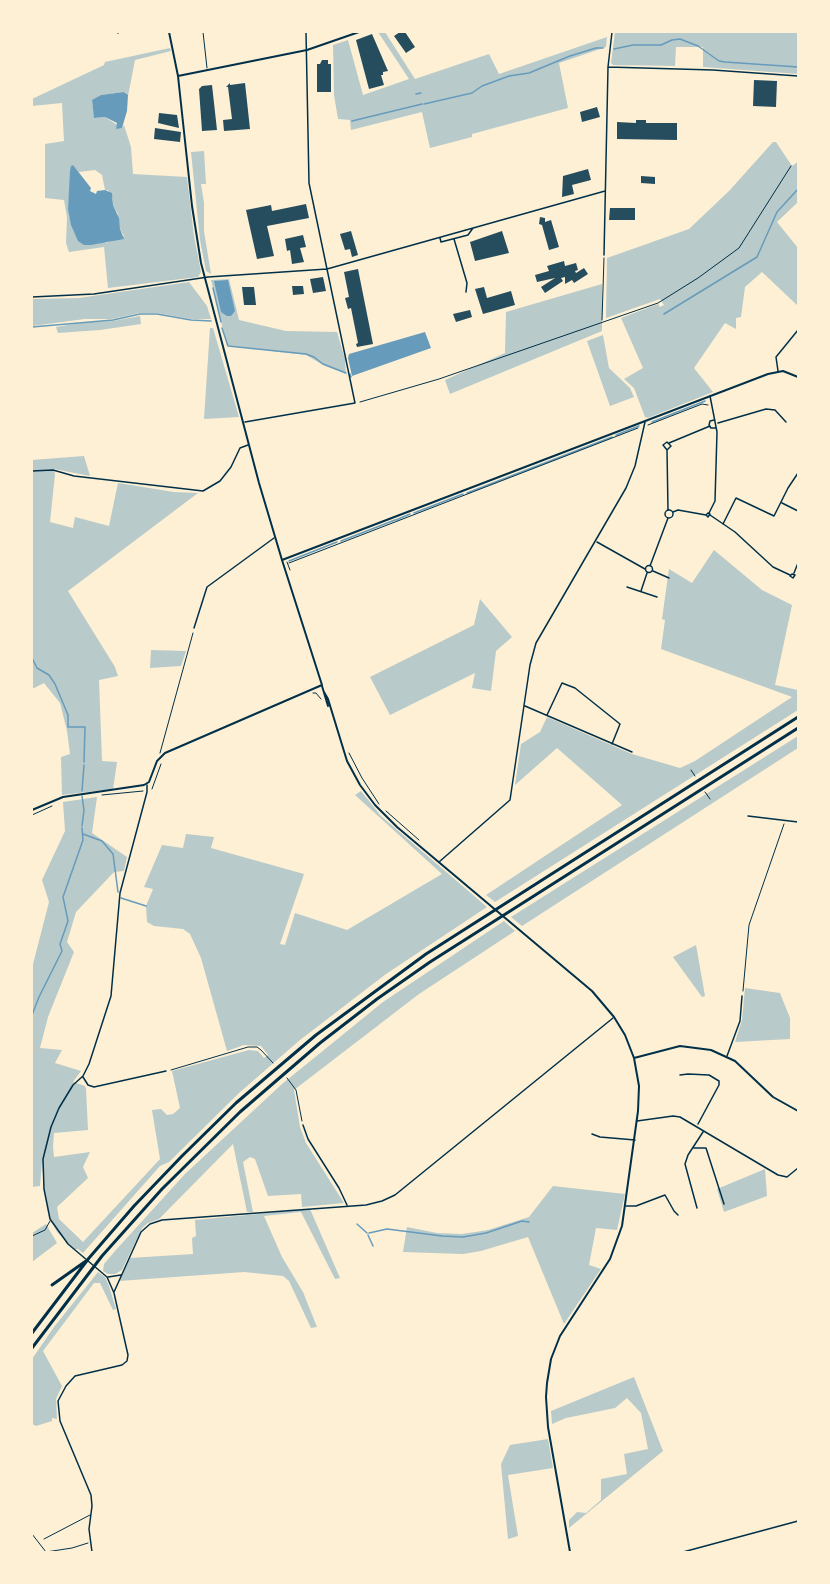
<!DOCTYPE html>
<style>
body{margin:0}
#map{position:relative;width:830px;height:1584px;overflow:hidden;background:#fdf0d5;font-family:"PT Sans Narrow",sans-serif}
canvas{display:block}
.frame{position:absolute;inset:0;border:33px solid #fdf0d5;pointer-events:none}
</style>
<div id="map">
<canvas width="830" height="1584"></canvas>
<div class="frame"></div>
</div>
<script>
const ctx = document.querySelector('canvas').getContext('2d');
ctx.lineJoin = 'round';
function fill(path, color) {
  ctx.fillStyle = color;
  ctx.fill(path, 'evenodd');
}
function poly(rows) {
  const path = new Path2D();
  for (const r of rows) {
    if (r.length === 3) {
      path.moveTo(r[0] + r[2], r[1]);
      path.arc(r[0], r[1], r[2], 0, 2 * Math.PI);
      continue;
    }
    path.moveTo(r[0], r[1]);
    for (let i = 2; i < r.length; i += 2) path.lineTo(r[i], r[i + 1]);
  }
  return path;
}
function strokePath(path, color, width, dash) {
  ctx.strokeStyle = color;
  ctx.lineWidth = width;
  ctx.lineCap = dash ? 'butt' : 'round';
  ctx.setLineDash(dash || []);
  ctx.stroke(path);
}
fill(poly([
 [378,32,385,32,415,79,489,54,499,74,607,37,606,47,559,63,568,108,472,134,472,137,430,148,422,112,351,130,350,120,338,119,334,95,333,45,348,40,363,95,409,79],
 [615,32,798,32,798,74,703,67,703,47,676,47,675,66,613,65,611,63],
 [170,48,171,51,135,60,128,96,125,92,101,95,92,101,94,115,95,118,105,117,122,128,124,125,131,147,133,174,187,177,194,236,201,272,198,277,108,288,104,247,69,252,66,243,67,217,64,200,45,198,45,144,64,141,62,103,32,106,32,99,104,65,105,62],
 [72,165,79,172,95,170,102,175,105,190,108,190,113,199,113,205,118,214,120,229,124,236,106,243,68,209],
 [773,142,776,142,792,166,798,162,798,202,777,222,798,248,798,306,762,272,745,287,741,317,736,318,736,329,725,323,694,368,713,392,648,418,645,417,634,388,624,379,643,368,621,318,658,304,660,307,664,305,660,299,606,318,607,258,689,229,729,191],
 [204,151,206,184,201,184,204,203,204,231,211,274,206,271,200,240,191,152],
 [229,279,239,320,286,331,337,332,345,359,346,374,323,365,306,355,227,346,211,280],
 [189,282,207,306,211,319,191,319,157,313,139,313,112,319,85,319,32,326,32,299,79,298],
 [602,284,602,331,450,394,445,380,505,353,506,312],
 [140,316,141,324,100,330,58,333,56,327,85,322,113,321],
 [210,328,213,328,239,417,204,419],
 [603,335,609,368,630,388,634,397,610,406,587,341],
 [84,456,90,476,54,469,55,474,50,522,73,528,75,517,109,526,118,483,174,492,198,493,68,591,115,667,118,676,99,680,102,761,117,762,113,789,62,795,61,757,70,754,67,731,60,703,44,683,32,689,32,460],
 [714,550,762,590,792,605,775,685,798,690,798,710,495,902,486,895,622,805,557,748,515,785,521,744,540,732,547,717,632,754,680,768,695,761,792,697,661,649,665,620,662,619,669,569,692,583],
 [480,599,512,637,496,651,491,691,472,688,475,673,390,715,370,677,474,625],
 [151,650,186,651,181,666,150,668],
 [798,736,798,748,522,926,511,917],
 [361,791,381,816,487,907,386,974,300,1040,239,1093,169,1162,160,1166,83,1253,78,1249,74,1249,57,1232,50,1219,44,1189,42,1161,40,1186,32,1187,32,968,49,902,42,880,65,831,63,802,97,797,92,833,127,857,124,871,114,872,76,912,67,942,74,952,48,1017,40,1048,62,1050,55,1063,81,1071,73,1082,85,1086,86,1089,88,1130,54,1133,53,1147,54,1157,90,1152,83,1167,88,1178,57,1207,59,1219,83,1242,160,1159,152,1110,161,1109,167,1115,173,1114,180,1108,172,1071,249,1050,258,1051,264,1058,268,1055,261,1046,244,1045,227,1051,201,958,190,934,183,929,154,926,147,922,146,906,153,889,144,887,162,845,183,848,186,834,214,837,211,848,304,874,280,944,285,945,295,913,347,930,442,874,355,795],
 [504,921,515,931,419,994,294,1090,300,1127,306,1143,344,1203,302,1207,301,1194,268,1196,255,1159,250,1157,243,1162,253,1212,247,1212,233,1144,159,1219,148,1223,142,1228,122,1270,115,1274,108,1274,103,1271,104,1264,115,1251,185,1174,282,1084,383,1002],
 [696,945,705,996,702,997,673,957],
 [745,988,780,993,790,1018,790,1039,735,1042,742,1020],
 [765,1169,767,1196,724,1212,717,1189],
 [553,1186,625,1194,617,1230,596,1228,589,1265,601,1269,564,1324,528,1237,481,1251,463,1254,403,1252,407,1227,437,1233,462,1234,488,1230,529,1217],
 [310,1209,340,1278,335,1279,301,1212,264,1216,282,1257,303,1292,317,1327,311,1328,289,1281,283,1276,244,1272,119,1281,130,1258,193,1254,192,1238,196,1236,195,1220],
 [46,1224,57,1243,32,1262,32,1233],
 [98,1272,105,1277,109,1286,116,1309,113,1310,100,1283,94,1283,43,1351,62,1386,56,1399,57,1419,52,1418,52,1421,36,1426,32,1424,32,1359,54,1327],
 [634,1377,663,1451,569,1528,569,1520,577,1512,586,1513,601,1500,601,1479,627,1474,624,1454,648,1449,641,1413,627,1398,615,1408,566,1418,552,1424,551,1411],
 [548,1439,553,1468,508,1475,518,1536,508,1539,501,1464,510,1445]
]), '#b9caca');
fill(poly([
 [124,92,128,95,127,111,122,128,116,129,117,123,105,117,94,118,92,100,101,95],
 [73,165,91,188,90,191,96,194,97,191,105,190,112,193,113,205,119,218,120,229,124,239,91,245,84,245,78,241,71,225,68,209,70,171,71,166],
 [228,280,235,311,231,316,227,316,221,312,214,281],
 [425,332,431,348,352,376,348,358,349,354]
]), '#669bbc');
strokePath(poly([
 [614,49,633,45,661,45,672,40,680,39,698,46,719,61,725,62,798,67],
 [416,94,421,93],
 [424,104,472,93,482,86,509,76,529,73,570,56,596,48,603,48],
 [352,121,422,104],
 [213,288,221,322],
 [664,314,757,257,777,212,798,189],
 [32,327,113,320,140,314,157,314,191,320,211,321],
 [222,328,228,346,306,354,314,357,323,364,346,373],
 [350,374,351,377],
 [652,422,705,401],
 [616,435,639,426],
 [467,493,612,437],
 [414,513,463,494],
 [396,520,410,514],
 [341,541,395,520],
 [289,561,337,542],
 [32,658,37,668,49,675,55,684,68,715,68,727,85,727,84,762],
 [82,791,84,765],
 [82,826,84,810,82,796],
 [83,834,102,841,113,854,118,892],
 [121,898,146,906],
 [32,1015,39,997,62,951,60,944,68,921,63,897,83,840,82,828],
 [357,1224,367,1233],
 [369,1233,387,1229,442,1236,463,1237,486,1233,522,1221,529,1222],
 [368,1235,373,1246]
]), '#669bbc', 1.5);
fill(poly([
 [400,32,405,32,415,47,406,53,394,36],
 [372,34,388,71,383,72,383,75,381,75,384,85,369,89,356,40],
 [322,60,328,60,328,64,331,64,331,92,317,92,317,64,320,64],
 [754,80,777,81,776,107,753,106],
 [230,83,230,85,245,83,250,129,224,131,223,120,232,119,228,87,226,87],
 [212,85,217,130,202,131,199,89,202,86],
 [597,107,600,117,582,122,580,112],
 [159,113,177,115,179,128,158,123],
 [636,120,646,120,646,123,677,123,677,140,617,139,617,122,636,123],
 [155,128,181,132,180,142,154,139],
 [588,169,591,180,572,185,574,194,562,197,563,176],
 [641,176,655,177,655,184,641,183],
 [306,204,309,218,267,226,274,256,257,259,246,210,271,205,272,211],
 [610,208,635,208,635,220,609,220],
 [540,217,545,218,545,222,551,220,559,247,549,250,542,225,539,224],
 [351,231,358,255,352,257,350,249,345,250,340,234],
 [502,231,509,253,475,261,470,242],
 [303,235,306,247,300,248,304,262,292,264,290,250,287,251,285,239],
 [564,261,565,266,576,263,578,270,575,271,576,273,584,268,588,274,574,283,572,280,565,284,565,277,561,278,563,281,545,293,541,287,555,278,537,282,535,275,549,271,547,266],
 [358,269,373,344,357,347,356,344,358,343,351,308,348,309,345,298,349,297,344,272],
 [323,277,326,291,313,293,310,279],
 [292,286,303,286,304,294,293,295],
 [242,287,254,287,256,305,244,305],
 [484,287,487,298,511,291,515,305,483,314,475,289],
 [470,310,472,317,456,322,453,314]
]), '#264d5e');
strokePath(poly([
 [602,320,604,258],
 [360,402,439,379,658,303,698,278,739,248,791,166],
 [648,425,702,404,708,405],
 [287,562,290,570],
 [289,563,638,428],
 [313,693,316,693,321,699],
 [160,753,193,633],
 [349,753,362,778,379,804],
 [691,770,695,776],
 [152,789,161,764],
 [705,792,710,799],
 [102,795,143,791],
 [386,811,419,840],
 [32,815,52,806],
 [743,991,749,925,784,824],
 [171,1070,248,1047,257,1047,261,1050,273,1063],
 [287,1078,296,1090,302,1121],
 [32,1534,46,1552,72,1548,88,1543]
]), '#003049', 1);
strokePath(poly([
 [203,32,207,68],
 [32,1236,45,1230,50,1221],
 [44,1539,90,1515]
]), '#003049', 1);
strokePath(poly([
 [117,32,118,33],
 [608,67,713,70,798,76],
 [440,238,441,242,468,235,473,228],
 [454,239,467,283,466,292],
 [604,255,608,67,612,32],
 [32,297,94,294,208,277,327,269,605,191],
 [778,371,776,357,798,330],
 [714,420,710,421,709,425,711,428,715,428],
 [245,422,355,403,309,183,306,32],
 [718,423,766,409,775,410,786,422],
 [669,443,710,426],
 [667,450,671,446,667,442,663,445,667,450,668,510],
 [32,471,53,470,74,476,203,491,220,481,231,467,240,448,248,445],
 [782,503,798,511],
 [669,514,4],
 [673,512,678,510,706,515],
 [708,513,710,514,708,517,706,515,708,513],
 [709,513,715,501,717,432,710,396],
 [710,515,735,532,773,567,790,575],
 [723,524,736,498,774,516,788,488,798,473],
 [597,542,645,569],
 [649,569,3.5],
 [650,566,668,518],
 [653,571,669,578],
 [794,573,798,563],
 [792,574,795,575,793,578,790,576,792,574],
 [627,587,657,597],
 [641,591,647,573],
 [194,628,207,587,274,538],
 [525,706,632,752],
 [547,715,562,683,575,688,620,724,612,744],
 [748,816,798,822],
 [439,862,510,800,530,665,536,643,626,488,635,466,645,422],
 [727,1056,740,1021,742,996],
 [680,1075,688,1074,709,1075,719,1081,719,1085,698,1124],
 [83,1077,88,1085,94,1087,166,1071],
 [637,1121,673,1116,680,1117,778,1175,787,1177,798,1168],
 [303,1125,308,1139,339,1188,347,1205],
 [592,1134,600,1137,635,1140],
 [694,1148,706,1148,724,1204],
 [626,1206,636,1206,665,1195,674,1211,678,1215],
 [697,1208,685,1164,688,1155,703,1132],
 [108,1277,121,1275],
 [114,1292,141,1232,150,1224,162,1220,366,1205,382,1201,395,1195,613,1018],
 [92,1552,89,1529,92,1506,91,1495,60,1421,58,1401,66,1386,75,1376,122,1365,127,1361,128,1355,114,1293,107,1277,68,1244,50,1219,44,1189,43,1159,51,1127,59,1108,73,1085,83,1076,89,1064,111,996,120,893,147,792,147,785],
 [683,1552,798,1521]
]), '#003049', 1.5);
strokePath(poly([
 [169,32,178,76,192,206,201,263,259,483,282,560],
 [178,76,307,50,359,32],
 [322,686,328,706],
 [324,692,328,699,347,761,360,785,375,805,397,827,592,991,614,1017,625,1035,634,1058,639,1086,638,1111,622,1226,610,1259,560,1336,551,1359,547,1383,546,1397,548,1427,570,1552],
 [634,1058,680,1046,711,1050,735,1061,773,1097,798,1111]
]), '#003049', 2);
strokePath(poly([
 [32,810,63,797,144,785,149,782,157,761,165,753,322,685,282,560,768,374,783,371,798,377]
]), '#003049', 2);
strokePath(poly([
 [52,1285,86,1261],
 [32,1333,89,1258,134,1206,182,1156,236,1103,316,1035,426,954,798,717],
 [32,1348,102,1256,162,1189,240,1112,320,1043,377,999,430,962,798,728]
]), '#003049', 3);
</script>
